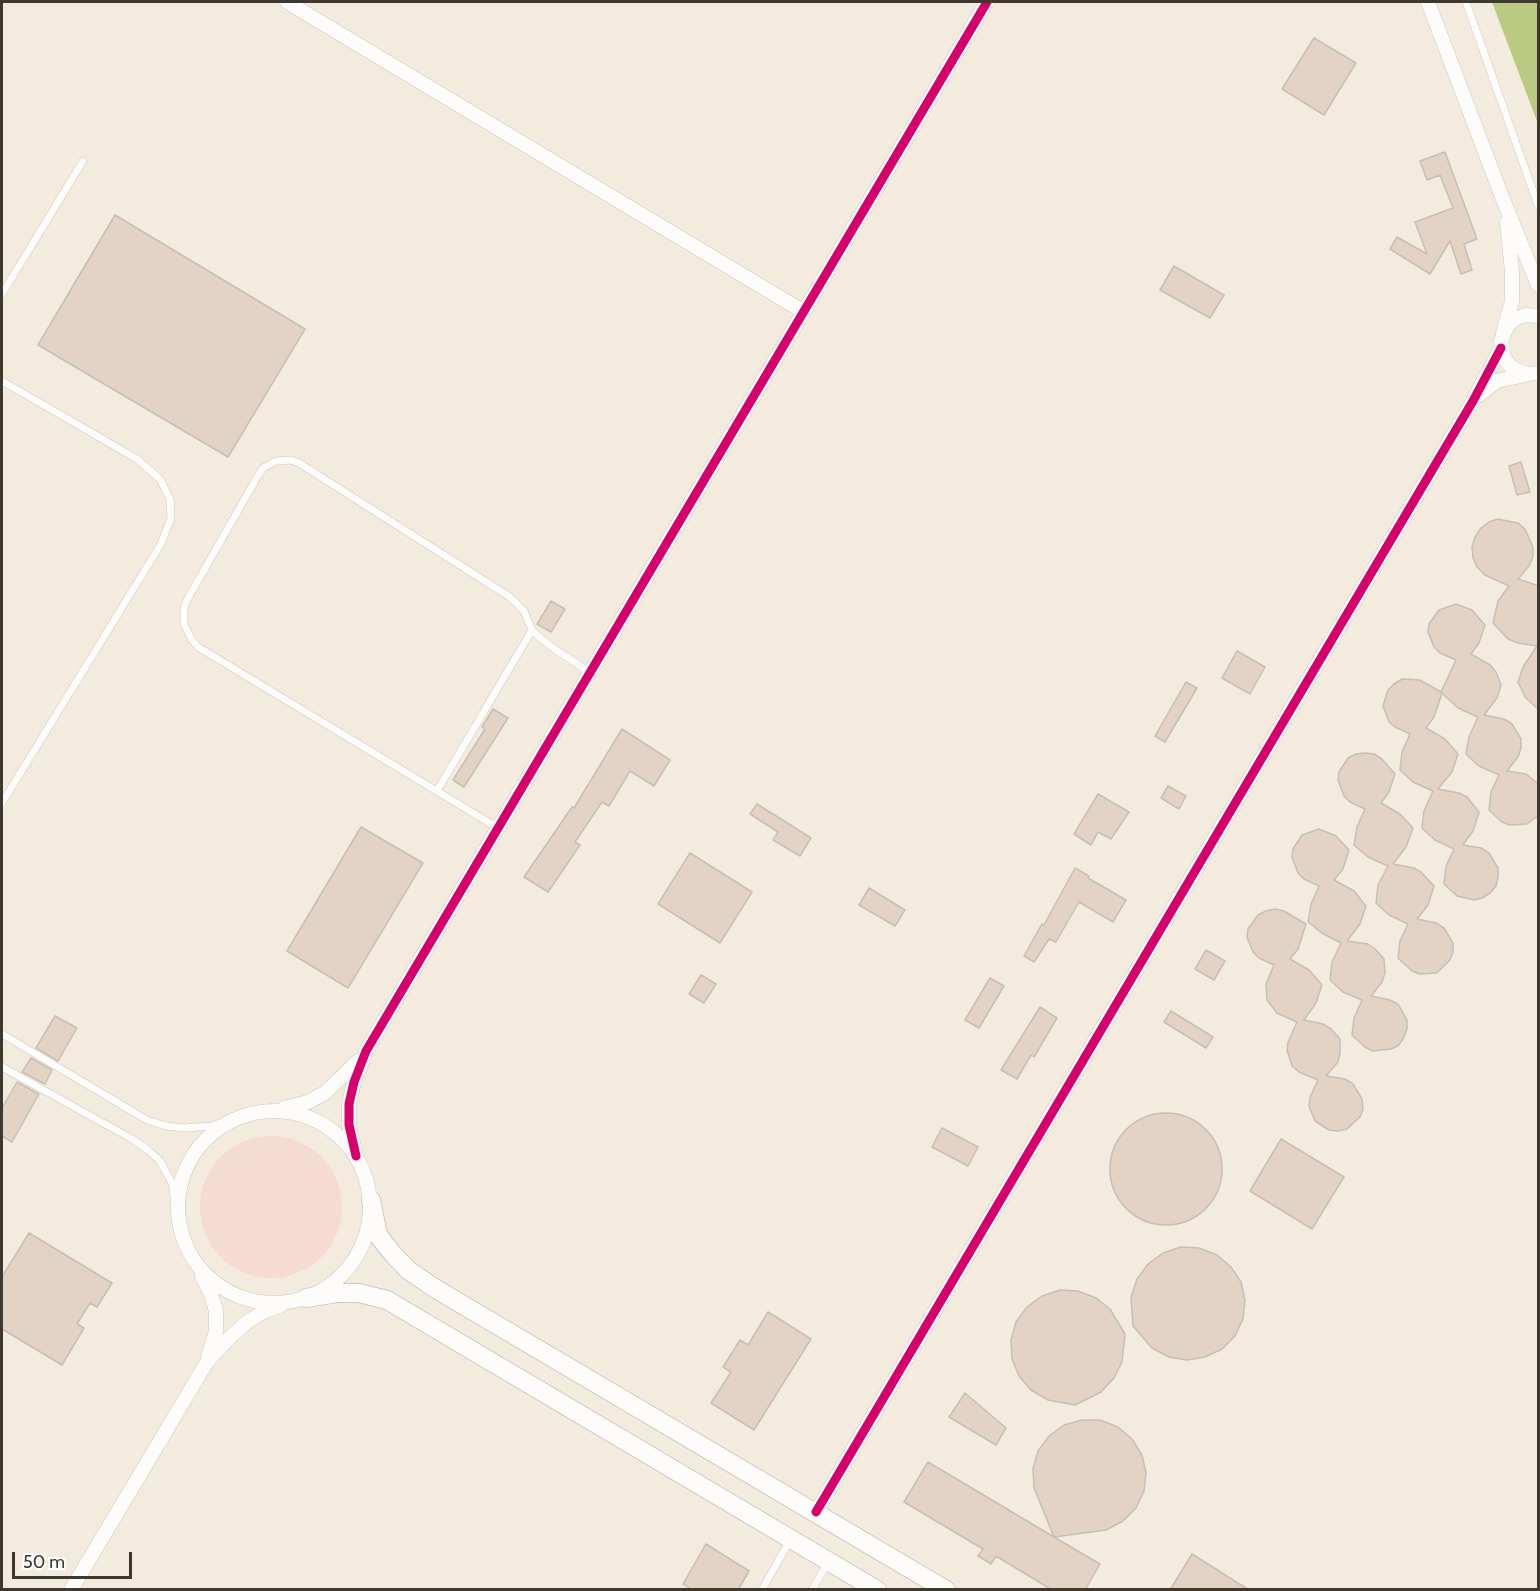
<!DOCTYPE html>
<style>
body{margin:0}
#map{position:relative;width:1540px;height:1591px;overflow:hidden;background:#f3ebde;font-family:Cabin,sans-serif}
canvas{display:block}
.frame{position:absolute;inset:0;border:3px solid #3e382f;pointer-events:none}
.scale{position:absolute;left:12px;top:1552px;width:120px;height:27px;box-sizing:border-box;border:3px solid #3e382f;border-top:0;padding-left:8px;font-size:18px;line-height:21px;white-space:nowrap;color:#3e382f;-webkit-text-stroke:4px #fff;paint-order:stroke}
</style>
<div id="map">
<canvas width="1540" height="1591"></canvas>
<div class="frame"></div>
<div class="scale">50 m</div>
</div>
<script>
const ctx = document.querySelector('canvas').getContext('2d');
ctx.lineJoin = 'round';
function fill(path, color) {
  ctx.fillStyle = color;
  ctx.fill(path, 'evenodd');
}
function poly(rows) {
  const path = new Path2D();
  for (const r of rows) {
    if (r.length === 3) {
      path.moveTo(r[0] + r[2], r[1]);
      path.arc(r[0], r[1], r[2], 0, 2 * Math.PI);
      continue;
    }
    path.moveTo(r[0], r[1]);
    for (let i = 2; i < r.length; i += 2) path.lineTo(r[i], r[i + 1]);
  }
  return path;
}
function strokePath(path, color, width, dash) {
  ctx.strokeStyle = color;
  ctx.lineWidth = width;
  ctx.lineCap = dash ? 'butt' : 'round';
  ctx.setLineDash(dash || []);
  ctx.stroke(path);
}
fill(poly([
 [271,1207,71]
]), '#f5dbd0');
fill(poly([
 [1492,2,1538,2,1538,124]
]), '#bbc983');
const building = poly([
 [1314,38,1356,63,1324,115,1282,89,1314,38],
 [1445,152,1477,239,1464,244,1472,270,1461,274,1450,241,1430,274,1390,249,1397,237,1427,254,1415,222,1453,208,1440,175,1427,180,1420,161,1445,152],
 [115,215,305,329,228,457,38,345,115,215],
 [1174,266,1224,295,1210,318,1160,290,1174,266],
 [1521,462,1530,492,1517,495,1509,466,1521,462],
 [1498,519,1518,523,1525,529,1533,547,1533,557,1529,566,1518,579,1539,586,1539,710,1525,697,1518,682,1523,667,1537,646,1518,643,1508,639,1493,623,1498,601,1509,586,1485,575,1477,567,1473,558,1472,547,1475,537,1481,528,1489,522,1498,519],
 [551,601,565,609,551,632,537,624,551,601],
 [1456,604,1472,610,1485,625,1479,643,1471,654,1490,665,1496,672,1501,685,1497,698,1484,715,1504,719,1512,724,1521,739,1521,748,1518,757,1507,771,1526,774,1539,784,1539,815,1527,824,1510,825,1502,822,1489,810,1491,792,1499,775,1479,766,1466,754,1469,737,1478,717,1458,708,1442,693,1434,717,1426,728,1445,739,1458,754,1452,772,1438,789,1459,793,1467,797,1479,812,1473,831,1463,845,1481,848,1489,853,1498,868,1498,877,1496,886,1490,893,1482,898,1474,900,1457,896,1444,884,1446,866,1454,849,1435,840,1422,828,1424,811,1433,791,1413,782,1400,770,1402,752,1410,734,1395,727,1389,722,1383,706,1388,690,1394,684,1402,679,1420,680,1441,692,1456,660,1440,653,1434,647,1428,632,1429,624,1439,610,1456,604],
 [1237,651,1265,667,1250,694,1222,678,1237,651],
 [1186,682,1197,688,1165,742,1155,736,1186,682],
 [493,709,508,718,464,787,453,780,485,729,482,727,493,709],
 [622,729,670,760,654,786,630,771,609,806,602,802,575,842,580,845,548,892,524,877,572,807,574,808,622,729],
 [1365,753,1374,754,1382,759,1395,774,1389,792,1381,803,1400,814,1413,828,1406,847,1393,864,1414,868,1421,872,1434,886,1428,905,1417,919,1436,923,1444,928,1453,943,1453,952,1450,960,1437,973,1419,974,1412,971,1398,958,1400,941,1408,924,1389,915,1376,903,1378,885,1388,866,1368,857,1354,845,1357,827,1365,809,1350,802,1344,796,1338,780,1339,772,1348,758,1356,754,1365,753],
 [1168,786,1186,796,1179,809,1161,798,1168,786],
 [1098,794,1129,812,1111,839,1098,832,1091,845,1074,834,1098,794],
 [757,804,811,838,800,856,773,840,778,832,750,814,757,804],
 [361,827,423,863,348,988,287,951,361,827],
 [1319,829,1336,836,1349,850,1343,869,1334,880,1354,891,1366,906,1360,924,1347,941,1368,944,1375,949,1384,959,1385,973,1382,982,1371,996,1390,1000,1398,1004,1407,1020,1407,1029,1404,1037,1399,1045,1391,1049,1373,1051,1365,1047,1352,1035,1354,1018,1362,1000,1343,992,1330,980,1332,962,1341,943,1322,933,1308,922,1311,904,1319,886,1304,879,1298,873,1292,857,1293,849,1302,835,1319,829],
 [690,853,752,892,720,943,658,904,690,853],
 [1075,868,1089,876,1088,878,1126,900,1113,922,1079,902,1056,942,1049,939,1034,962,1024,956,1042,924,1044,925,1075,868],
 [869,888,905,910,895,926,859,905,869,888],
 [1275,909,1284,911,1306,924,1298,949,1290,959,1309,970,1322,985,1316,1003,1304,1020,1323,1024,1331,1029,1340,1039,1340,1053,1338,1062,1326,1076,1345,1079,1353,1084,1362,1099,1363,1109,1360,1117,1347,1129,1338,1131,1329,1130,1315,1121,1309,1106,1310,1097,1318,1080,1299,1072,1292,1066,1287,1050,1288,1042,1297,1022,1277,1013,1267,1000,1266,984,1274,965,1259,958,1253,952,1247,937,1248,929,1258,915,1266,911,1275,909],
 [1206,950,1225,961,1214,980,1195,969,1206,950],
 [701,975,716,984,704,1003,689,994,701,975],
 [990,978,1004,986,979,1028,965,1020,990,978],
 [1040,1007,1057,1018,1034,1057,1031,1055,1017,1079,1001,1070,1040,1007],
 [1171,1011,1213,1037,1206,1048,1164,1022,1171,1011],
 [55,1016,77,1028,58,1061,36,1048,55,1016],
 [31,1058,52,1070,45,1084,22,1072,31,1058],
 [17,1082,39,1094,12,1142,2,1136,2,1108,17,1082],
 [1166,1169,56],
 [942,1128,978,1147,968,1166,932,1147,942,1128],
 [1281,1139,1344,1177,1312,1229,1250,1191,1281,1139],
 [29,1233,112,1283,97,1307,90,1303,77,1324,84,1328,62,1365,2,1329,2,1277,29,1233],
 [1181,1247,1199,1248,1217,1255,1231,1267,1241,1282,1245,1300,1243,1319,1235,1336,1222,1349,1205,1357,1187,1360,1169,1357,1152,1348,1133,1326,1131,1297,1137,1279,1148,1264,1163,1253,1181,1247],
 [1060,1290,1078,1291,1096,1298,1110,1309,1125,1334,1122,1362,1114,1378,1101,1392,1075,1405,1048,1400,1031,1390,1019,1376,1012,1359,1011,1340,1016,1322,1027,1307,1042,1296,1060,1290],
 [768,1312,811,1339,754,1430,711,1403,731,1372,723,1367,740,1340,748,1345,768,1312],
 [965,1393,1006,1428,996,1445,949,1417,965,1393],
 [1082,1420,1100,1420,1118,1427,1132,1439,1142,1455,1146,1473,1144,1491,1136,1508,1123,1521,1106,1530,1054,1537,1100,1564,1085,1590,1052,1590,996,1556,991,1564,978,1556,983,1549,904,1502,928,1462,1054,1537,1034,1488,1033,1469,1038,1451,1049,1436,1064,1425,1082,1420],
 [706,1544,749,1571,738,1590,693,1590,683,1584,706,1544],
 [1192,1554,1249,1590,1170,1590,1192,1554]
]);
fill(building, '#e3d3c4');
strokePath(building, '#c7bfb6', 1.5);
const service = poly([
 [1466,2,1538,205],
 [2,294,83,161],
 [2,381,137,459,160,479,170,499,171,518,161,544,2,803],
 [437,791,532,630],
 [498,828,198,647,192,640,184,624,184,608,187,600,259,474,263,468,276,461,291,460,299,463,510,597,524,611,532,630,538,636,553,648,591,673],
 [2,1034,147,1120,166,1126,185,1128,211,1126,236,1118],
 [2,1067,132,1139,148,1150,160,1161,172,1183,177,1213],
 [762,1590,790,1540],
 [812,1590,827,1564]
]);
const minor = poly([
 [287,2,804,312],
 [1428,2,1504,202,1538,285],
 [1538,316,1525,315,1515,319,1508,325,1501,341,1504,358,1510,366,1518,371,1527,374,1538,373],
 [1503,333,1512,301,1512,272,1507,222],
 [1479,395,1497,381,1525,375],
 [284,1108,308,1102,325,1093,359,1060],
 [274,1207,96],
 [356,1156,349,1125,349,1104,354,1082,366,1051,987,2],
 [202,1276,211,1294,216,1311,216,1332,208,1357],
 [816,1512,1473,401,1501,348],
 [71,1590,207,1362,227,1340,247,1322,265,1311,280,1306]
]);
const tertiary = poly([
 [371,1200,378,1235,392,1253,408,1270,436,1289,946,1590],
 [306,1298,337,1293,359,1293,387,1300,877,1590]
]);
strokePath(service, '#cfc8be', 8);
strokePath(minor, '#cfc8be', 15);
strokePath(tertiary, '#cfc8be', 20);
strokePath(service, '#fdfcfa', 7);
strokePath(minor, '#fdfcfa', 14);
strokePath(tertiary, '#fdfcfa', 18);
strokePath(poly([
 [356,1156,349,1125,349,1104,354,1082,366,1051,987,2],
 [816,1512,1473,401,1501,348]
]), '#d6006c', 9);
</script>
